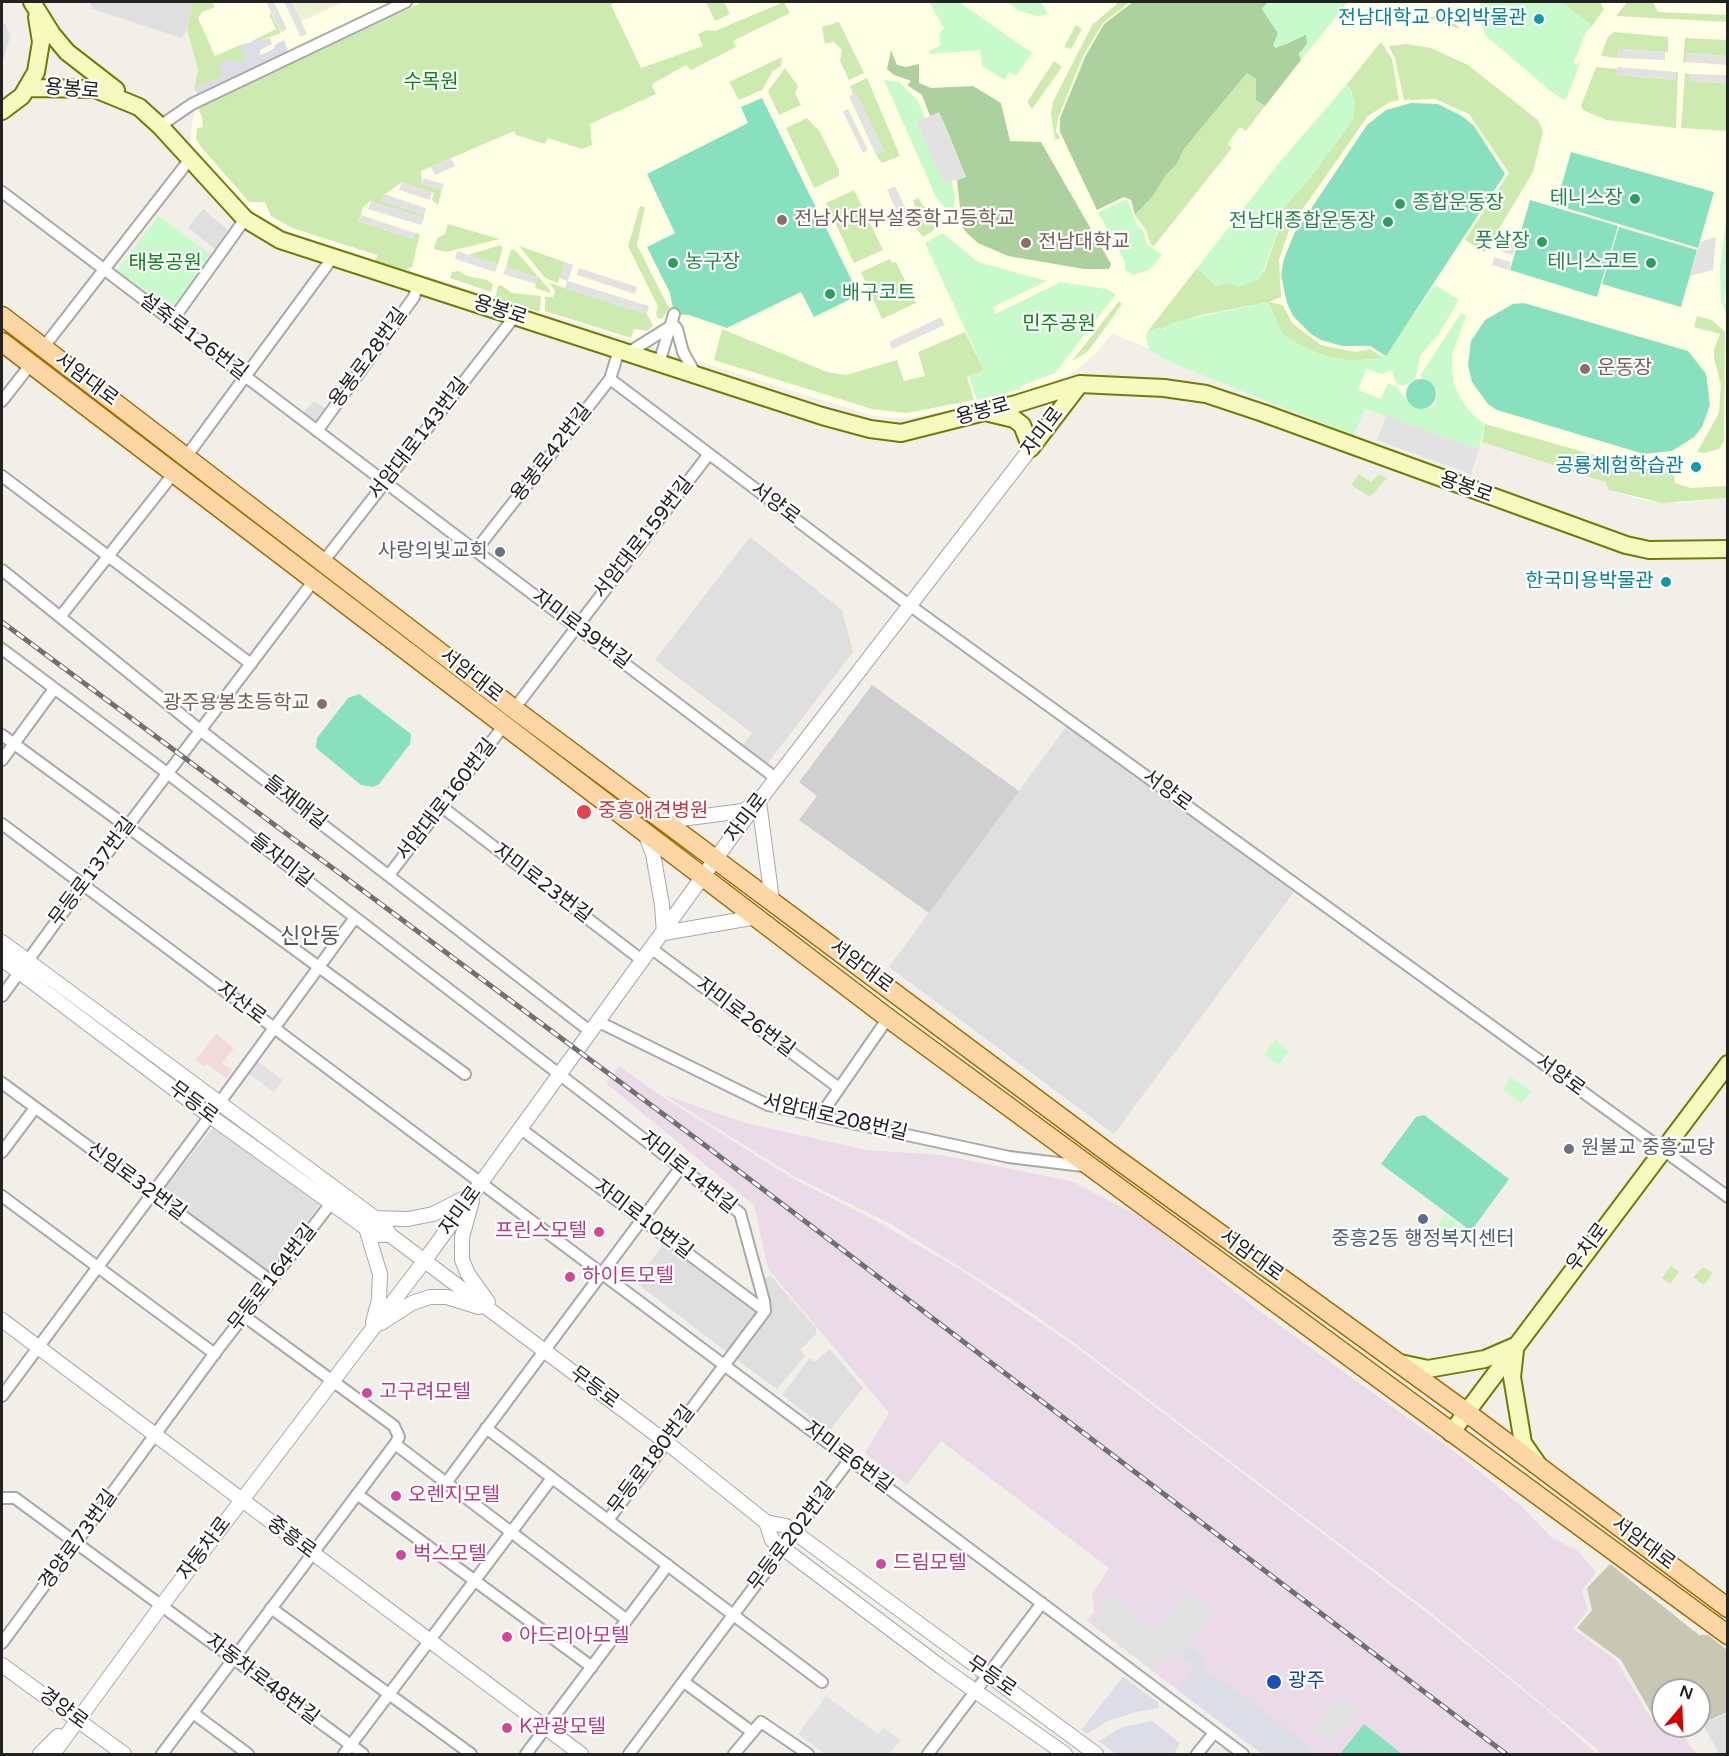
<!DOCTYPE html>
<meta charset="utf-8">
<style>
body{margin:0}
#map{position:relative;width:1729px;height:1756px;overflow:hidden;background:#f2efe9;font-family:"Varela Round",sans-serif}
canvas{display:block}
.frame{position:absolute;inset:0;border:3px solid #222;pointer-events:none}
.north{position:absolute;left:1651px;top:1678px;width:60px;height:60px;box-sizing:border-box;background:#fff;border:2px solid #a7a7a7;border-radius:50%;rotate:19deg;font-size:16px;font-weight:700;line-height:24px;text-align:center;color:#222}
.north::after{content:'';display:block;margin:auto;width:21px;height:27px;background:#d40000;clip-path:polygon(50% 0,100% 100%,50% 72%,0 100%)}
</style>
<div id="map">
<canvas width="1729" height="1756"></canvas>
<div class="frame"></div>
<div class="north">N</div>
</div>
<script>
const ctx = document.querySelector('canvas').getContext('2d');
ctx.lineJoin = 'round';
function fill(path, color) {
  ctx.fillStyle = color;
  ctx.fill(path, 'evenodd');
}
function poly(rows) {
  const path = new Path2D();
  for (const r of rows) {
    if (r.length === 3) {
      path.moveTo(r[0] + r[2], r[1]);
      path.arc(r[0], r[1], r[2], 0, 2 * Math.PI);
      continue;
    }
    path.moveTo(r[0], r[1]);
    for (let i = 2; i < r.length; i += 2) path.lineTo(r[i], r[i + 1]);
  }
  return path;
}
function strokePath(path, color, width, dash) {
  ctx.strokeStyle = color;
  ctx.lineWidth = width;
  ctx.lineCap = dash ? 'butt' : 'round';
  ctx.setLineDash(dash || []);
  ctx.stroke(path);
}
function label(font, color, halo, rows, align = 'center') {
  ctx.font = font + ' "Varela Round","Noto Sans KR",sans-serif';
  ctx.lineWidth = 4.5;
  ctx.setLineDash([]);
  ctx.textBaseline = 'middle';
  ctx.strokeStyle = halo;
  ctx.fillStyle = color;
  for (const [text, x, y, turn = 0] of rows) {
    ctx.save();
    ctx.translate(x, y);
    ctx.rotate((+turn || 0) * Math.PI / 180);
    ctx.textAlign = isNaN(turn) ? turn : align;
    if (halo) ctx.strokeText(text, 0, 0);
    ctx.fillText(text, 0, 0);
    ctx.restore();
  }
}
fill(poly([
 [90,2,193,2,187,29,182,38,93,9],
 [2,24,6,24,10,37,2,64],
 [203,209,227,229,217,251,188,227],
 [314,401,325,408,318,423,302,414],
 [750,537,842,610,853,652,767,764,742,746,752,733,655,660],
 [1066,727,1294,892,1114,1134,889,967],
 [215,1125,318,1200,319,1205,271,1271,264,1272,164,1197,162,1192],
 [665,1242,760,1313,728,1353,635,1282],
 [770,1275,816,1328,816,1334,800,1350,805,1356,777,1389,733,1357,769,1309,764,1279],
 [830,1349,863,1388,829,1431,782,1395,810,1358,815,1362],
 [1727,1713,1727,1754,1719,1754,1703,1724]
]), '#e0dfdf');
fill(poly([
 [216,1034,234,1048,222,1063,232,1070,226,1078,207,1064,205,1066,196,1060]
]), '#f2dad9');
fill(poly([
 [619,1066,663,1097,790,1177,876,1221,966,1273,1072,1344,1430,1615,1545,1708,1597,1754,1262,1754,1087,1621,1094,1612,1092,1594,1109,1568,941,1441,907,1485,865,1453,889,1413,768,1269,754,1205,606,1083],
 [664,1095,746,1123,866,1150,941,1155,1071,1181,1145,1219,1254,1307,1459,1455,1520,1505,1552,1538,1578,1551,1596,1572,1582,1591,1588,1610,1573,1629,1616,1660,1652,1720,1663,1712,1663,1726,1677,1726,1696,1754,1600,1754,1596,1748,1430,1612,1070,1340,1016,1302,891,1224,794,1176]
]), '#ebdbe8');
fill(poly([
 [193,2,1727,2,1727,498,1680,503,1646,501,1609,490,1605,482,1482,442,1479,449,1365,409,1354,436,1112,333,1098,351,1077,370,1047,385,1006,399,930,414,907,418,873,416,357,254,290,232,252,212,192,146,191,132,196,105,194,89,198,70,187,29]
]), '#ffffe5');
fill(poly([
 [872,685,1019,791,929,913,799,820,817,796,799,782]
]), '#d0d0d0');
fill(poly([
 [1610,1564,1699,1635,1708,1635,1727,1650,1727,1712,1699,1725,1699,1690,1663,1690,1663,1710,1653,1716,1621,1660,1577,1628,1592,1610,1587,1588]
]), '#c7c7b4');
fill(poly([
 [292,2,344,2,301,21]
]), '#eef0d5');
fill(poly([
 [193,2,212,2,215,7,202,12,198,18,215,56,240,45,246,58,224,76,194,89,198,70,187,29],
 [423,2,617,2,611,5,641,68,703,46,698,34,706,30,715,31,784,2,790,13,733,41,736,47,691,70,686,65,654,83,652,86,656,94,590,124,592,145,582,149,548,138,545,144,516,135,514,131,421,171,422,184,442,190,438,205,432,200,434,193,402,182,384,195,382,201,424,215,424,218,370,201,363,207,359,221,413,239,415,233,420,234,412,267,405,270,376,261,377,255,292,228,271,216,265,202,249,202,201,147,196,139,197,128,203,127,202,117,198,108],
 [706,2,724,2,730,14,715,21],
 [1119,2,1130,2,1102,24,1083,56,1058,118,1056,131,1060,138,1055,140,1051,114,1053,102,1092,25],
 [1561,2,1600,2,1604,9,1592,26],
 [1627,2,1653,2,1658,12,1727,15,1727,22,1616,16],
 [1447,12,1448,15,1460,29,1429,18],
 [271,13,281,33,253,43,252,41,276,29,269,14],
 [839,22,864,73,849,80,840,61,842,50,834,42,825,44,822,27],
 [1076,25,1082,29,1071,49,1064,47],
 [1614,32,1668,37,1668,52,1619,49,1618,58,1601,56,1608,37],
 [1685,38,1727,40,1727,56,1687,53,1686,62,1683,63],
 [1381,42,1392,59,1399,100,1390,102,1368,116,1290,227,1279,260,1281,297,1269,302,1283,305,1292,323,1321,345,1356,352,1370,349,1384,358,1351,361,1322,355,1301,346,1282,334,1268,302,1197,316,1162,329,1148,331,1197,268,1216,286,1264,272,1280,226,1280,212,1310,178,1353,120,1352,93,1347,84],
 [1407,44,1431,48,1468,65,1538,120,1543,132,1533,172,1485,252,1465,240,1509,173,1469,114,1435,99,1404,100,1395,59,1389,46],
 [782,57,781,66,773,71,762,90,739,100,729,82],
 [1054,61,1062,67,1032,109,1027,102],
 [1596,67,1617,69,1617,75,1674,80,1676,72,1678,72,1676,128,1607,120,1583,110,1581,106],
 [785,68,798,86,795,93,801,105,779,115,768,91],
 [1247,73,1256,79,1256,100,1265,106,1246,131,1240,127,1227,144,1232,148,1154,246,1151,245,1146,230,1135,215,1153,196,1165,176,1177,164,1184,149],
 [1685,73,1689,74,1689,81,1727,83,1727,131,1681,128],
 [867,78,900,156,882,163,876,155,884,151,856,93,853,94,850,86],
 [807,118,820,132,839,170,839,176,814,188,786,128],
 [854,190,883,250,854,263,826,203],
 [918,198,939,227,923,237,915,227,923,223,913,201],
 [640,206,645,207,637,245,669,308,663,318,658,319,656,313,658,307,628,246],
 [448,224,500,239,446,252,434,249,437,238,445,234],
 [500,245,503,247,498,264,468,255],
 [519,246,565,262,558,283,545,278],
 [514,249,550,290,550,293,535,288,537,277,506,267,511,250],
 [890,259,892,263,896,262,916,303,882,319,861,272],
 [459,271,467,276,487,280,493,284,491,292,450,278,452,272],
 [549,283,647,314,653,326,647,331,634,329,631,338,545,311,545,297,553,297,555,291],
 [501,285,512,293,541,296,540,310,537,311,495,298,498,286],
 [1119,301,1122,304,1095,342,1086,353,1072,361],
 [1697,316,1712,320,1725,332,1724,441,1719,449,1705,453,1697,452,1719,413,1721,385,1714,358,1714,349,1720,334,1694,327],
 [722,329,827,372,846,375,897,360,904,381,925,376,918,352,965,332,984,370,967,377,974,400,907,413,872,409,714,360],
 [1485,424,1644,469,1656,468,1685,458,1683,468,1674,470,1675,483,1691,488,1727,486,1727,498,1662,503,1609,490,1605,482,1482,442],
 [1359,474,1371,482,1379,474,1387,478,1370,497,1351,485],
 [1671,1266,1679,1272,1670,1284,1662,1278],
 [1703,1267,1713,1273,1704,1285,1693,1277]
]), '#cdebb0');
fill(poly([
 [1133,2,1268,2,1262,9,1278,33,1276,41,1286,44,1307,34,1308,38,1307,44,1299,54,1301,60,1265,106,1256,100,1256,79,1247,73,1184,149,1177,164,1165,176,1153,196,1135,215,1131,200,1124,197,1097,210,1060,132,1060,118,1085,57,1104,24],
 [891,50,897,65,906,67,919,64,919,83,931,88,973,86,1001,103,1010,141,1041,142,1111,264,1109,269,1084,269,1008,256,978,243,968,234,962,227,957,180,966,177,944,123,939,113,930,116,922,95,907,85,911,81,894,75,887,69]
]), '#add19e');
fill(poly([
 [929,2,962,2,962,4,1032,53,1016,76,1009,72,1005,80,982,66,980,50,929,54,929,51,941,45,939,34,944,28],
 [1007,2,1040,2,1048,14,1038,16,1019,11],
 [1268,2,1348,2,1301,60,1299,54,1307,44,1306,34,1286,44,1275,48,1273,45,1278,33,1262,9],
 [1481,2,1561,2,1592,26,1586,32,1574,62,1576,65,1581,61,1567,97,1564,100,1553,93,1486,36,1478,16],
 [884,80,899,82,918,101,925,118,916,122,944,184,952,181,955,200,953,211,950,213,937,199],
 [1347,84,1355,101,1353,120,1310,178,1280,212,1280,226,1260,279,1238,287,1231,283,1216,286,1197,268,1279,163],
 [1127,199,1137,225,1143,230,1147,244,1162,255,1149,270,1133,275,1125,270,1125,261,1098,212],
 [1727,213,1728,276,1724,303,1727,305,1727,316,1721,301,1720,269],
 [158,216,213,256,174,311,117,271],
 [943,233,978,262,1047,281,993,307,995,314,1061,282,1106,289,1116,294,1055,373,1021,386,1021,389,977,400,969,376,984,370,925,243],
 [1435,285,1459,300,1438,335,1420,356,1416,377,1410,383,1402,386,1396,383,1392,370,1382,374,1366,369,1358,390,1381,399,1388,383,1397,387,1406,400,1419,408,1432,408,1437,399,1437,390,1420,376,1461,313,1466,316,1452,354,1452,368,1454,386,1464,404,1474,416,1485,424,1479,449,1365,409,1354,436,1170,362,1149,349,1146,336,1148,331,1159,327,1165,330,1170,323,1268,302,1282,334,1301,346,1322,355,1351,361,1383,358],
 [1275,1040,1289,1051,1278,1065,1264,1054],
 [1511,1077,1531,1091,1522,1103,1503,1090],
 [1445,1215,1467,1231,1454,1248,1439,1238,1441,1234,1435,1230]
]), '#c8facc');
fill(poly([
 [762,98,859,295,814,317,801,292,727,328,689,315,674,314,670,293,647,247,675,233,647,174,748,123,741,107],
 [1411,103,1438,104,1462,116,1474,126,1505,174,1386,356,1370,346,1342,346,1321,340,1311,334,1293,316,1287,303,1281,275,1284,259,1294,234,1367,125,1386,110],
 [1571,152,1714,192,1698,248,1556,205],
 [1530,200,1618,226,1597,297,1510,270],
 [1619,227,1697,250,1681,307,1602,284],
 [1524,303,1688,351,1706,374,1710,405,1702,427,1694,437,1672,451,1644,454,1497,410,1488,404,1472,382,1468,365,1471,341,1485,320,1513,304],
 [1421,394,15],
 [359,694,411,734,410,744,379,784,374,787,361,785,316,748,317,738,348,698],
 [1424,1115,1509,1179,1471,1231,1381,1164,1416,1117],
 [1364,1724,1402,1754,1340,1754]
]), '#88e0be');
fill(poly([
 [266,2,274,2,287,29,281,32],
 [284,2,292,2,307,34,301,37],
 [1619,49,1665,52,1665,60,1618,58],
 [1686,53,1727,56,1727,65,1686,62],
 [1617,67,1676,72,1675,80,1616,75],
 [1689,74,1727,75,1727,83,1689,81],
 [856,92,884,151,876,155,849,96],
 [848,109,868,150,863,153,843,112],
 [939,112,966,177,944,184,916,122],
 [451,158,455,166,435,175,431,167],
 [423,178,444,184,442,190,422,184],
 [402,182,432,192,430,200,399,190],
 [895,186,910,218,902,221,887,190],
 [384,194,426,208,424,215,381,201],
 [371,201,424,218,421,225,368,209],
 [361,215,415,233,413,239,359,221],
 [1512,230,1519,232,1513,255,1502,252,1504,246,1508,246],
 [1716,237,1713,270,1690,276,1700,242],
 [457,251,498,264,495,272,455,259],
 [1494,257,1511,262,1509,270,1492,265],
 [565,262,573,265,568,281,649,306,647,314,565,288,567,281,559,278],
 [506,267,538,277,536,284,503,274],
 [579,268,637,287,635,294,577,275],
 [941,317,945,325,892,349,889,342],
 [1386,416,1479,449,1471,474,1377,440],
 [257,1061,283,1080,274,1092,248,1073],
 [1184,1592,1212,1613,1181,1657,1171,1664,1163,1657,1152,1670,1093,1623,1098,1616,1099,1604,1107,1594,1156,1630],
 [826,1696,878,1734,884,1728,900,1740,889,1754,825,1754,798,1734],
 [1338,1696,1356,1710,1332,1742,1314,1728]
]), '#e2e2e2');
fill(poly([
 [270,38,272,44,260,50,261,55,275,48,274,45,284,40,288,52,197,94,194,89,223,76,218,67,222,61,232,59,237,63,245,58,240,45],
 [1189,1646,1205,1659,1204,1668,1300,1738,1313,1751,1310,1754,1262,1754,1178,1690,1192,1671,1192,1665,1181,1657],
 [1123,1677,1158,1702,1159,1708,1136,1712,1108,1721,1086,1734,1081,1730],
 [1152,1721,1180,1743,1174,1754,1116,1754,1099,1741,1122,1727]
]), '#dddde8');
const minor = poly([
 [160,126,192,104,406,2],
 [2,192,777,779],
 [172,321,245,219],
 [672,323,677,329,683,352,696,375],
 [43,348,190,159],
 [628,353,671,326],
 [659,363,674,314],
 [610,379,901,599,1728,1197],
 [2,401,31,364],
 [317,431,414,297,418,283],
 [186,457,333,257],
 [2,476,251,664],
 [476,550,610,379,619,350],
 [323,562,515,316],
 [2,570,200,730,591,1032],
 [60,617,174,473],
 [2,649,167,773,740,1213,764,1301,765,1311,608,1520],
 [514,709,709,454],
 [2,735,465,1074],
 [2,760,54,689],
 [442,807,643,961],
 [2,824,1243,1754],
 [389,875,505,724],
 [652,949,839,1088],
 [2,996,83,885,315,579],
 [599,1022,768,1105,1009,1157,1083,1166],
 [2,1083,271,1281],
 [220,1102,354,919],
 [820,1116,888,1018],
 [521,1129,765,1311],
 [2,1152,35,1108],
 [2,1196,215,1354],
 [244,1316,394,1426,399,1437,395,1444,627,1620],
 [2,1396,210,1116],
 [486,1428,822,1682],
 [446,1483,681,1167],
 [357,1494,592,1667],
 [2,1498,15,1498,363,1754],
 [271,1608,471,1754],
 [2,1643,215,1353,332,1202],
 [684,1682,752,1732],
 [193,1713,248,1754],
 [162,1754,395,1444],
 [344,1754,552,1478],
 [526,1754,668,1565],
 [629,1754,850,1459],
 [734,1754,761,1722,808,1754],
 [928,1754,1042,1603],
 [1197,1754,1214,1733]
]);
const tertiary = poly([
 [759,802,772,900],
 [661,818,681,819,743,811,754,804],
 [645,833,653,854,662,905,664,933],
 [664,933,757,917],
 [2,942,383,1224,390,1235,666,1442,766,1522,786,1526,1096,1754],
 [2,959,210,1116,366,1228,378,1235,390,1235],
 [472,1201,462,1237,462,1260,468,1274,488,1302],
 [374,1218,408,1219,433,1214,472,1194],
 [366,1228,380,1274,379,1300,373,1322],
 [2,1320,581,1754],
 [381,1323,412,1303,430,1297,447,1297,479,1307],
 [766,1522,772,1540,941,1667,1065,1754],
 [2,1665,124,1754],
 [40,1754,58,1736],
 [53,1754,162,1605,425,1260,738,828,1031,448]
]);
const secondary = poly([
 [32,2,52,34,67,52,116,90],
 [28,88,95,89,139,107,160,126,245,219,280,240,822,416,870,429,901,433,1016,404,1080,384,1164,388,1206,394,1263,413,1626,545,1649,550,1728,549],
 [2,111,22,96,36,72,41,42,37,17],
 [989,413,1014,419,1022,425,1031,448],
 [1031,448,1080,384],
 [1515,1350,1512,1377,1523,1443,1537,1463],
 [1400,1363,1428,1369,1485,1359,1515,1346],
 [1451,1433,1728,1064]
]);
const primary = poly([
 [2,316,514,709,1110,1154,1466,1412,1728,1608],
 [2,342,888,1018,1728,1635]
]);
strokePath(minor, '#a9a9a9', 14);
strokePath(tertiary, '#a9a9a9', 16);
strokePath(secondary, '#707d05', 20);
strokePath(primary, '#a06b00', 21);
strokePath(minor, '#fff', 10);
strokePath(tertiary, '#fff', 14);
strokePath(secondary, '#f7fabf', 16);
strokePath(primary, '#fcd6a4', 18);
const rail = poly([
 [2,622,702,1143,1506,1754]
]);
strokePath(rail, '#707070', 5);
strokePath(rail, '#fff', 3, [9]);
for (const [x, y, r, color] of [
 [1539,19,6,"#0f9aa8"],
 [1635,199,6,"#2e9e5b"],
 [1400,204,6,"#2e9e5b"],
 [782,220,6,"#8d6e63"],
 [1388,222,6,"#2e9e5b"],
 [1542,242,6,"#2e9e5b"],
 [1026,243,6,"#8d6e63"],
 [673,263,6,"#2e9e5b"],
 [1651,263,6,"#2e9e5b"],
 [830,294,6,"#2e9e5b"],
 [1585,369,6,"#8d6e63"],
 [1696,467,6,"#0f9aa8"],
 [500,552,6,"#6b7280"],
 [1666,582,6,"#0f9aa8"],
 [322,704,6,"#8d6e63"],
 [584,812,8,"#e0444e"],
 [1569,1149,6,"#6b7280"],
 [1423,1219,6,"#5c6f8a"],
 [599,1232,6,"#d1479c"],
 [570,1277,6,"#d1479c"],
 [367,1393,6,"#d1479c"],
 [396,1496,6,"#d1479c"],
 [401,1555,6,"#d1479c"],
 [881,1564,6,"#d1479c"],
 [507,1637,6,"#d1479c"],
 [1274,1682,8,"#1a4fb4"],
 [507,1728,6,"#d1479c"]
]) {
  const dot = new Path2D();
  dot.arc(x, y, r, 0, 2 * Math.PI);
  ctx.fillStyle = color;
  ctx.fill(dot);
  strokePath(dot, '#fff', 2);
}
label('20px', '#0d838f', '#fff', [
 ["전남대학교 야외박물관",1527,19],
 ["공룡체험학습관",1684,467],
 ["한국미용박물관",1654,582]
], 'right');
label('20px', '#0c8416', '#fff', [
 ["수목원",431,83],
 ["태봉공원",165,264],
 ["민주공원",1059,325]
]);
label('20px', '#222', '#fff', [
 ["용봉로",72,90,5],
 ["용봉로",500,311,18],
 ["설죽로126번길",193,337,37],
 ["용봉로28번길",369,358,-54],
 ["서암대로",86,380,37],
 ["용봉로",983,412,-15],
 ["자미로",1043,432,-53],
 ["서암대로143번길",419,439,-52],
 ["용봉로42번길",552,453,-52],
 ["용봉로",1466,488,20],
 ["서양로",775,504,37],
 ["서암대로159번길",644,538,-52],
 ["자미로39번길",581,630,37],
 ["서암대로",471,676,38],
 ["서양로",1167,791,36],
 ["서암대로160번길",447,800,-52],
 ["들재매길",295,803,38],
 ["자미로",747,818,-53],
 ["들자미길",281,861,38],
 ["무등로137번길",93,872,-53],
 ["자미로23번길",542,884,37],
 ["서암대로",861,967,37],
 ["자산로",241,1004,37],
 ["자미로26번길",745,1018,37],
 ["서양로",1560,1076,36],
 ["무등로",193,1103,37],
 ["서암대로208번길",835,1118,13],
 ["자미로14번길",688,1173,39],
 ["신임로32번길",136,1182,36],
 ["자미로",461,1211,-54],
 ["자미로10번길",643,1220,37],
 ["우치로",1588,1248,-53],
 ["서암대로",1251,1256,36],
 ["무등로164번길",273,1278,-52],
 ["무등로",594,1388,37],
 ["자미로6번길",848,1458,37],
 ["무등로180번길",652,1460,-53],
 ["무등로202번길",792,1537,-53],
 ["중흥로",291,1538,37],
 ["경양로73번길",79,1540,-54],
 ["서암대로",1643,1544,37],
 ["자동차로",205,1549,-53],
 ["무등로",991,1677,35],
 ["자동차로48번길",262,1680,37],
 ["경양로",63,1709,36]
]);
label('20px', '#27864d', '#fff', [
 ["테니스장",1623,199],
 ["종합운동장",1412,204,"left"],
 ["전남대종합운동장",1376,222],
 ["풋살장",1530,242],
 ["농구장",685,263,"left"],
 ["테니스코트",1639,263],
 ["배구코트",842,294,"left"]
], 'right');
label('20px', '#785e54', '#fff', [
 ["전남사대부설중학고등학교",794,220],
 ["전남대학교",1038,243],
 ["운동장",1597,369],
 ["광주용봉초등학교",310,704,"right"]
], 'left');
label('20px', '#5b616d', '#fff', [
 ["사랑의빛교회",488,552],
 ["원불교 중흥교당",1581,1149,"left"]
], 'right');
label('20px', '#be3a42', '#fff', [
 ["중흥애견병원",598,812]
], 'left');
label('20px', '#b23c85', '#fff', [
 ["프린스모텔",587,1232,"right"],
 ["하이트모텔",582,1277],
 ["고구려모텔",379,1393],
 ["오렌지모텔",408,1496],
 ["벅스모텔",413,1555],
 ["드림모텔",893,1564],
 ["아드리아모텔",519,1637],
 ["K관광모텔",519,1728]
], 'left');
label('20px', '#4e5e75', '#fff', [
 ["중흥2동 행정복지센터",1423,1240]
]);
label('20px', '#164399', '#fff', [
 ["광주",1288,1682]
], 'left');
label('22px', '#555', '#fff', [
 ["신안동",310,937]
]);
</script>
